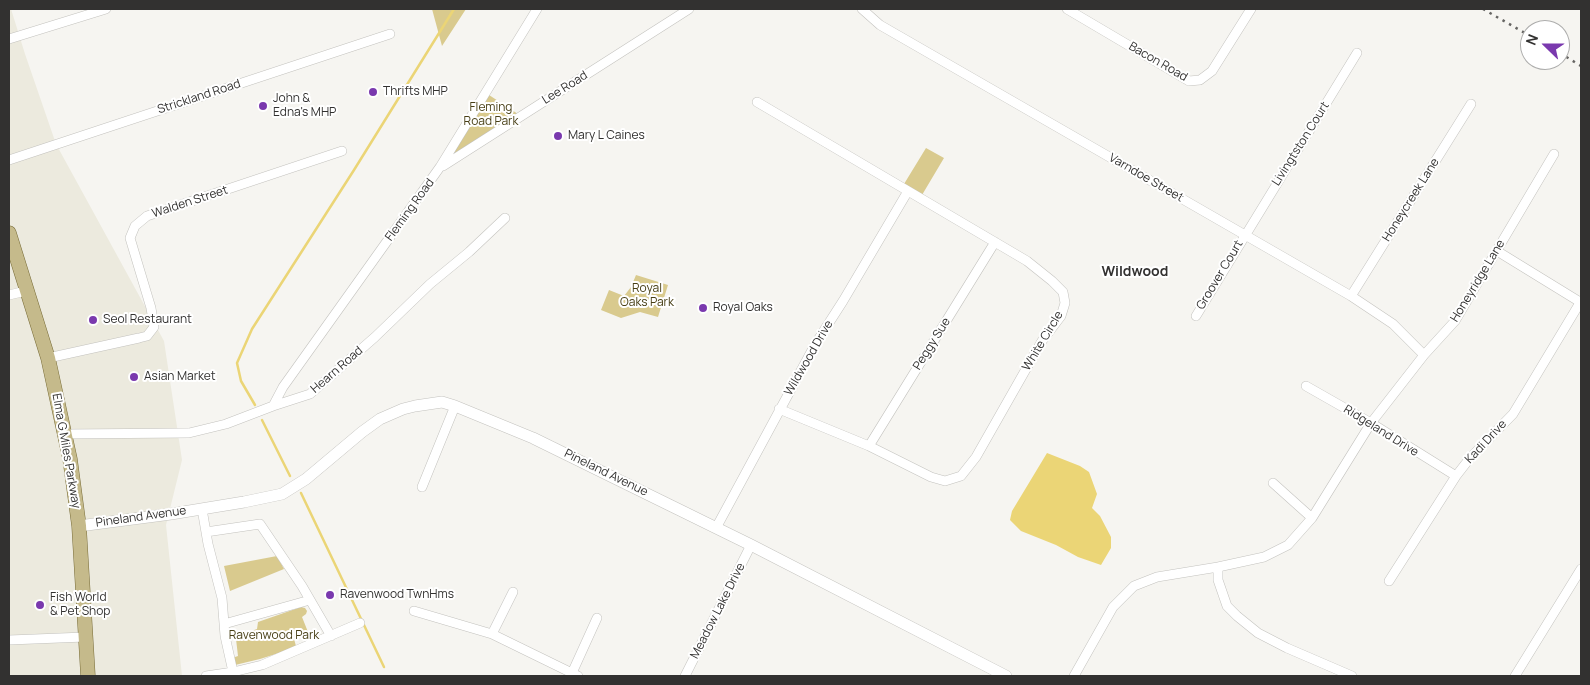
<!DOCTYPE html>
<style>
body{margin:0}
#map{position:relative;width:1590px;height:685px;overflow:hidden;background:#f6f5f1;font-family:Manrope,sans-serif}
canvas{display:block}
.frame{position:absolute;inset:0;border:10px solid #323130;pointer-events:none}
.north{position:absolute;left:1520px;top:20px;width:50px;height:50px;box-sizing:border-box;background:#fff;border:1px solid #adadac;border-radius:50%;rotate:292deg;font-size:14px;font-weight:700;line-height:20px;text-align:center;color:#323130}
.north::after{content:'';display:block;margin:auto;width:18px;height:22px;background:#7a39ae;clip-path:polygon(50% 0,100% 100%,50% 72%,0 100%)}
</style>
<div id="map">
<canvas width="1590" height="685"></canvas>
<div class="frame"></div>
<div class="north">N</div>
</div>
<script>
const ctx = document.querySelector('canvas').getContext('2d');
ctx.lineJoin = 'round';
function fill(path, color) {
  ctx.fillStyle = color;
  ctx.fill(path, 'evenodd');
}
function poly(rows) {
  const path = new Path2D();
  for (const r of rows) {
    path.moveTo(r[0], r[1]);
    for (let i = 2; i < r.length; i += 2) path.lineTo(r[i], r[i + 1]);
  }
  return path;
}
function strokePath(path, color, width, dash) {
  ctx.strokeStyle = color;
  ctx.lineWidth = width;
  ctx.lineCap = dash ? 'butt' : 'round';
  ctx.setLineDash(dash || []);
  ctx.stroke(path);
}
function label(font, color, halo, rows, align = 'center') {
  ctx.font = font + ' Manrope,sans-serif';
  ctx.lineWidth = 4;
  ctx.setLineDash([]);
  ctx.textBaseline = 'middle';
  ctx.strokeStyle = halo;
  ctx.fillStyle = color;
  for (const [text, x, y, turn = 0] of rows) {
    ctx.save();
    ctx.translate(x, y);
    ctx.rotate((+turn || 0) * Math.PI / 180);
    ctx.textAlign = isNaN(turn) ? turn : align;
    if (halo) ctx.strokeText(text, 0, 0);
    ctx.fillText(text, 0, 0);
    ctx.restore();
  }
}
fill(poly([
 [9,9,11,9,25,54,56,144,164,341,182,460,166,525,182,676,9,676]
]), '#eceade');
fill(poly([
 [432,9,466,9,442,46],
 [486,93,521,116,451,160,447,156],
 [926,148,944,158,922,195,904,184],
 [636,275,668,285,658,317,640,312,621,318,601,310,609,290,624,296,631,287],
 [277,556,284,569,230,591,224,566],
 [301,607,305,608,307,611,306,614,302,617,308,632,315,633,315,637,310,638,308,634,294,639,296,646,279,653,260,659,235,665,232,658,238,656,236,639,233,639,232,637,234,633,237,632,238,636,257,629,258,622]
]), '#d9ca8e');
fill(poly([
 [1047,453,1080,466,1089,472,1097,494,1092,508,1100,516,1111,537,1111,548,1101,565,1078,557,1056,545,1021,531,1010,520,1012,511]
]), '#ebd576');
strokePath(poly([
 [255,405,241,381,237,363,252,329,354,170,454,9],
 [262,420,290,476],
 [301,493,384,667]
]), '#ebd576', 2.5);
const minor = poly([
 [862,9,880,25,1351,296,1393,324,1424,355],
 [1067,9,1189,81,1200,80,1212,71,1251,9],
 [9,39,106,9],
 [757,102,1027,261,1052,281,1063,292,1065,303,1061,316,1042,341,976,457,961,476,945,481,931,477,869,446,779,409],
 [9,160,390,34],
 [443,166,689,9],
 [1497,251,1580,302],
 [9,295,26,291],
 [1351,296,1471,104],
 [1196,316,1357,53],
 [48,358,139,338,147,336,154,327,151,308,130,238,135,226,147,216,342,151],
 [1306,386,1371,423,1456,476],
 [273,406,283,387,440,167,537,9],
 [66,434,189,433,226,424,273,406,310,394,375,337,430,284,469,252,505,218],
 [869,446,995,242],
 [1273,483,1312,518],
 [422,487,455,406],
 [202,509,208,544,222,598,225,636,233,672],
 [716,528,816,343,843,301,908,191],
 [206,532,260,524,302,586,331,636],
 [1218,567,1218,580,1227,606,1237,616,1258,633,1287,648,1352,676],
 [1389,581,1456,476,1470,458,1513,414,1581,301],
 [414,611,492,634,578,676],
 [224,624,310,600],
 [492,634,513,592],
 [9,640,85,637],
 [572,673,597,618],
 [206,676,233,672,262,665,360,623],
 [685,676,751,545],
 [1074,676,1113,607,1134,586,1157,577,1218,567,1264,557,1288,545,1312,518,1371,423,1424,355,1455,321,1554,154],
 [1515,676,1581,569]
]);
const tertiary = poly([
 [79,526,171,514,244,502,282,494,306,479,362,432,380,419,403,409,415,406,442,402,455,406,533,438,751,545,1006,676]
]);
const primary = poly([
 [9,233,48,358,70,459,79,526,88,676]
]);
strokePath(minor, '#c3c2be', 10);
strokePath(tertiary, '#c3c2be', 12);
strokePath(primary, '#786c38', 15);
strokePath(minor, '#fff', 9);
strokePath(tertiary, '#fff', 11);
strokePath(primary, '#c5ba8b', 14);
strokePath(poly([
 [1483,9,1530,36],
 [1560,53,1581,66]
]), '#666563', 2.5, [2.5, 5]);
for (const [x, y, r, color] of [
 [373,92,5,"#7a39ae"],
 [263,106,5,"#7a39ae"],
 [558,136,5,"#7a39ae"],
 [703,308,5,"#7a39ae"],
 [93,320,5,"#7a39ae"],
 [134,377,5,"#7a39ae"],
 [330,595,5,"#7a39ae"],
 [40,605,5,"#7a39ae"]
]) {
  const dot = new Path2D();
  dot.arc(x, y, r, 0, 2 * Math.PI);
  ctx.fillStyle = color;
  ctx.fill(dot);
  strokePath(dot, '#fff', 2);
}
label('12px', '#323130', '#fff', [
 ["Bacon Road",1158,62,30],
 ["Lee Road",565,88,-32],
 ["Strickland Road",199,97,-18],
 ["Livingtston Court",1301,144,-58],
 ["Varndoe Street",1146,178,30],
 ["Honeycreek Lane",1411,200,-58],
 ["Walden Street",190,202,-18],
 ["Fleming Road",410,210,-54],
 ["Groover Court",1220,275,-59],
 ["Honeyridge Lane",1478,281,-59],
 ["White Circle",1043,341,-59],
 ["Peggy Sue",932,344,-58],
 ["Wildwood Drive",809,358,-60],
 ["Hearn Road",337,370,-41],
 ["Ridgeland Drive",1381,431,32],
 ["Kadi Drive",1486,442,-47],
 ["Elma G Miles Parkway",66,451,80],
 ["Pineland Avenue",606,473,26],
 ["Pineland Avenue",141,517,-8],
 ["Meadow Lake Drive",718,611,-63]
]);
label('12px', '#323130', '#fff', [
 ["Thrifts MHP",383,92],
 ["John &",273,99],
 ["Edna's MHP",273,113],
 ["Mary L Caines",568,136],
 ["Royal Oaks",713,308],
 ["Seol Restaurant",103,320],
 ["Asian Market",144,377],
 ["Ravenwood TwnHms",340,595],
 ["Fish World",50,598],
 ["& Pet Shop",50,612]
], 'left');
label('12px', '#483f16', '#fff', [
 ["Fleming",491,108],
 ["Road Park",491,122],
 ["Royal",647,289],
 ["Oaks Park",647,303],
 ["Ravenwood Park",274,636]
]);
label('bold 14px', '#323130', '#fff', [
 ["Wildwood",1135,272]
]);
</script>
